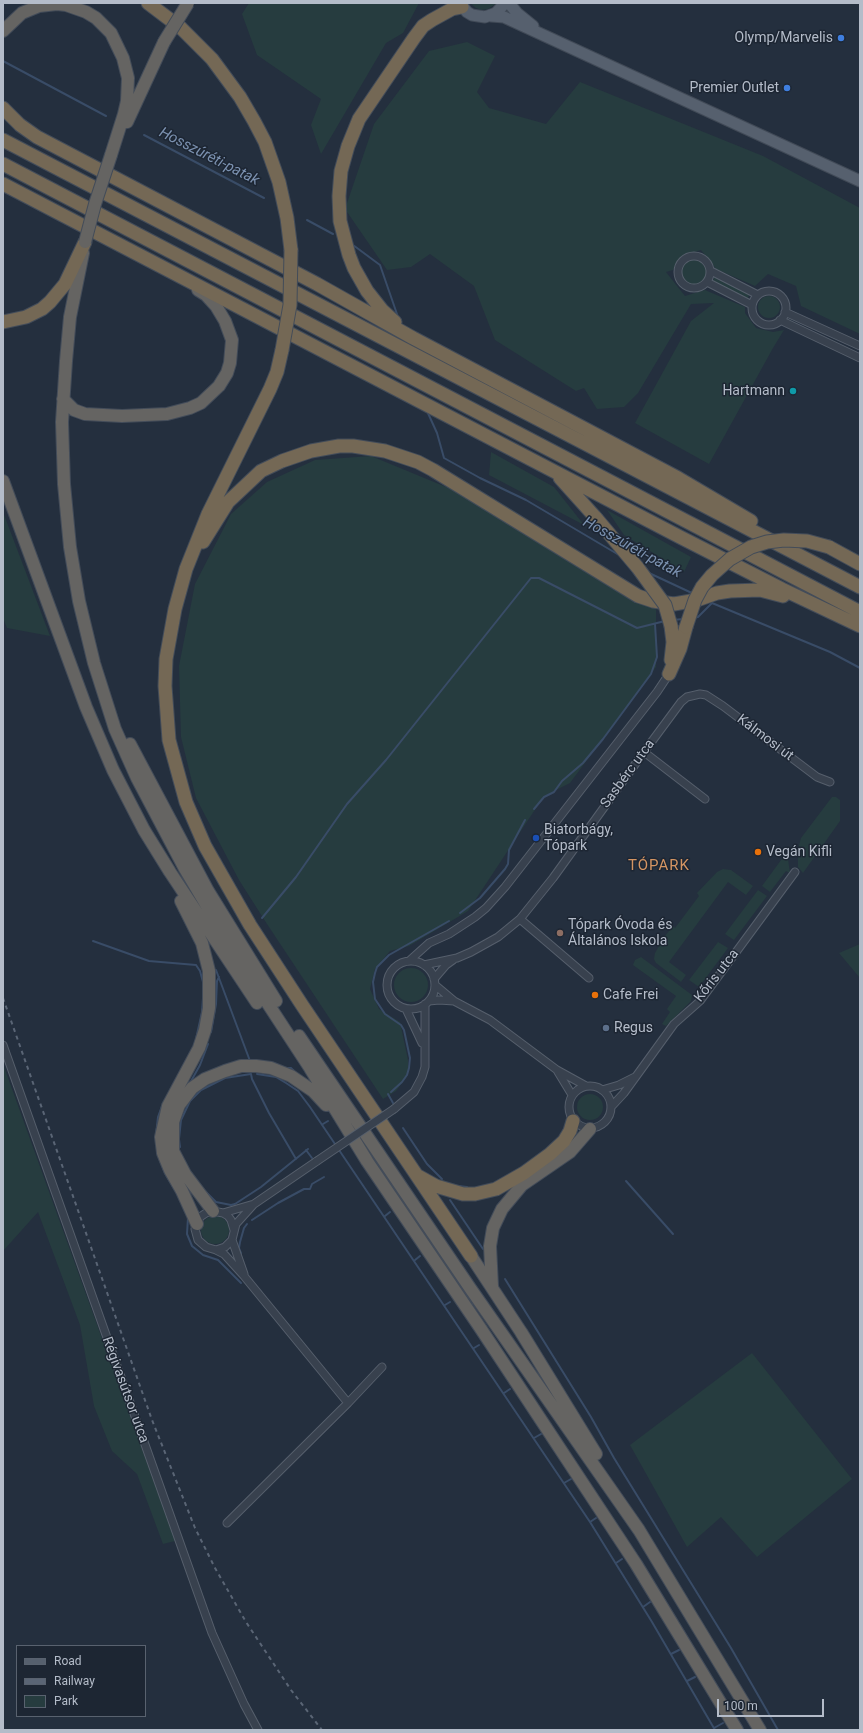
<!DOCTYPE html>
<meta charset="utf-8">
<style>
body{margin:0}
#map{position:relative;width:863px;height:1733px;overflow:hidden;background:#242f3e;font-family:Roboto,sans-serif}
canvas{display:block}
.frame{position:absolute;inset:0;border:4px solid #b4bcc9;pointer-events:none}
.legend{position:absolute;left:16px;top:1645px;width:130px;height:72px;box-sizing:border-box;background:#1d2633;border:1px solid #59626f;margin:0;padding:5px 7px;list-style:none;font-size:12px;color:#b4bcc9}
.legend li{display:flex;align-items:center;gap:8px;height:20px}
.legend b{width:20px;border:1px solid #59626f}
.scale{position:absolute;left:717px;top:1699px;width:107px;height:18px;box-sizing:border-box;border:2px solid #b4bcc9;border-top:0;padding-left:5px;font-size:12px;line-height:14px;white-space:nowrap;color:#b4bcc9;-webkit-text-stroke:3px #1d2633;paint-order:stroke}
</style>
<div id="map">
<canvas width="863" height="1733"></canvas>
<div class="frame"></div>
<ul class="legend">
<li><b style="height:5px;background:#56606e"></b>Road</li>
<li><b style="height:5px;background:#5a6575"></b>Railway</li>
<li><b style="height:11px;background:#263c3f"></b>Park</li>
</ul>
<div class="scale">100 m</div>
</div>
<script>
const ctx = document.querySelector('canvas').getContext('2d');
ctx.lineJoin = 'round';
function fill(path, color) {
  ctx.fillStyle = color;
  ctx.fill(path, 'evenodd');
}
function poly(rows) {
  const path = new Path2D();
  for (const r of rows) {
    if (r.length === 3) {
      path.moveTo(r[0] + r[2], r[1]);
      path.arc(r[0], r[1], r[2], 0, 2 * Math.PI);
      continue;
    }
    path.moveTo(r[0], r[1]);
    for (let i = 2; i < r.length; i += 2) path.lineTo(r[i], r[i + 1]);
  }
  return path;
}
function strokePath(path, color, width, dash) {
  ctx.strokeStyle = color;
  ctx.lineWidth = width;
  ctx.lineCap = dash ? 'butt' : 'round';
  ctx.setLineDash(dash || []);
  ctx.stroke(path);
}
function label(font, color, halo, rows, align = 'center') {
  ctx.font = font + ' Roboto,sans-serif';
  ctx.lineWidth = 3;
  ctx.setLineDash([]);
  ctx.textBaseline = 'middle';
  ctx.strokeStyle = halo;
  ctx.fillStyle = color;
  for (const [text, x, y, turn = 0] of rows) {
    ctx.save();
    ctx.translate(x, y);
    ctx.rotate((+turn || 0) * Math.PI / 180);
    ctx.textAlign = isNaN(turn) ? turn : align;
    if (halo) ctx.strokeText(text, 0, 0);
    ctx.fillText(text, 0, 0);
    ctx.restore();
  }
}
fill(poly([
 [249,3,419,3,403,33,386,43,321,154,311,125,321,99,257,55,242,14],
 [470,3,497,3,488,9,482,10,476,8],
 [467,42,495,56,477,92,489,108,546,124,580,82,763,156,860,208,860,334,801,306,796,286,768,274,755,286,716,269,701,250,682,256,673,270,666,272,685,296,705,290,745,307,745,313,756,328,773,332,784,330,773,348,709,464,635,423,691,321,714,303,691,304,638,393,624,407,597,409,584,388,576,391,495,340,474,286,430,254,411,267,387,270,345,209,374,124,429,51],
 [694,273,13],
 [715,276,750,294,747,299,713,281],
 [769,307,11],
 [491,452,554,487,584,525,489,475],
 [371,456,451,489,623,595,656,608,656,667,570,783,544,796,468,911,409,946,390,951,375,969,370,989,379,1009,400,1022,408,1060,408,1075,396,1091,383,1099,267,924,239,880,196,798,181,737,179,666,195,584,231,514,267,482,315,460],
 [607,510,691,557,684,572,624,535],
 [3,512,50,636,7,628,3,618],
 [832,797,836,797,840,800,840,821,803,873,798,867,798,849,801,838],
 [784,856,788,859,790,873,786,871,770,892,762,886],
 [723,869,731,870,753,886,746,895,728,882,669,962,686,975,681,982,656,963,654,959,655,953,665,936,673,926,675,928,699,896,697,893,717,872],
 [758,890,767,896,734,940,725,934],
 [718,942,728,948,699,987,689,980],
 [860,944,860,978,839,953],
 [641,957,692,995,691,1001,666,1026,662,1024,670,1012,667,1009,676,996,633,965,635,960],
 [411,985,17],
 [3,1064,175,1541,163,1544,137,1474,112,1451,94,1406,80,1325,38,1212,3,1251],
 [590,1107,13],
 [215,1230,14],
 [752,1353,852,1479,757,1557,721,1517,687,1547,630,1445]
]), '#263c3f');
strokePath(poly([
 [3,61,106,116],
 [144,135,264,198],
 [307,220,333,234],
 [353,245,380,265,398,317],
 [427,411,437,433,444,458,480,478,526,500,619,555],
 [649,573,694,594],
 [712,603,830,652,860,668],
 [693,618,698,617,712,603],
 [673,620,683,619],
 [534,809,544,797,554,792,562,781,583,763,603,739,651,674,657,657,655,624],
 [460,913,480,898,505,869,508,864,509,850,525,820],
 [262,918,296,877,347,804,386,760,531,578,539,578,637,628,665,621],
 [93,941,149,961,196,965],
 [216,970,250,1061],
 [211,1032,216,1004,217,981,219,977],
 [196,1039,202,1012,203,998,203,982,200,971,196,965],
 [286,1068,291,1068,294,1071],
 [257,1074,276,1077,286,1083,298,1091,310,1107,590,1522,652,1622,715,1730],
 [190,1083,200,1065,208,1044],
 [391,1092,402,1082,407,1075,409,1068,410,1058,404,1030,401,1025,385,1014,375,999,373,982,375,973,377,967,389,955,449,921],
 [388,1094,393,1103],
 [323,1124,328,1121],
 [403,1128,427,1164,442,1179],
 [156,1134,158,1117,162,1106],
 [180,1147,179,1139,181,1120,190,1101,201,1090,225,1078,251,1074,252,1079,269,1113,296,1159],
 [306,1150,312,1158],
 [159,1158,166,1175,175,1190],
 [626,1181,673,1234],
 [458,1186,467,1187],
 [205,1191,216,1202,231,1205,235,1204,261,1187,308,1149],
 [450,1200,483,1249],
 [385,1216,390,1212],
 [188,1217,187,1234,192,1246,203,1255,218,1260,241,1283],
 [252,1220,278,1203,304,1189,310,1189,312,1184,324,1177],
 [241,1253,239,1248,240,1242,244,1228,247,1224],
 [415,1260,420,1256],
 [505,1279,591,1417,614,1458,731,1648,778,1730],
 [445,1305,450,1302],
 [474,1348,479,1345],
 [504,1393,510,1389],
 [534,1438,541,1434],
 [564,1483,571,1479],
 [590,1522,596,1518],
 [616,1563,622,1559],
 [643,1607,650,1602],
 [671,1654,679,1650],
 [687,1681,695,1677],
 [714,1728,723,1723]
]), '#394c67', 2);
const minor = poly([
 [694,272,16],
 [711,271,758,295],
 [707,282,752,305],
 [769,308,17],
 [785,312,860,346],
 [780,320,860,358],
 [644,752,705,799],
 [520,919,589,978],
 [411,985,24],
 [409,961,429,943,449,934,475,917,486,908,505,887,657,692,669,674],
 [424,965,457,958,471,952,498,937,520,919,553,878,644,752,681,702,687,697,700,694,706,695,723,706,817,777,830,782],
 [434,979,446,965,453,960],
 [435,985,454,1001,490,1020,557,1070,586,1086],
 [429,1001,439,1000,454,1001],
 [406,1009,422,1043],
 [3,1045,212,1633,244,1704,258,1730],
 [558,1072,572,1095],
 [590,1107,21],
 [602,1090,619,1085,635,1077],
 [611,1107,624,1093,674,1024,700,1001,795,872],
 [394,1109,414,1092,422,1077,425,1067,425,1004],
 [223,1213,254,1204],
 [234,1230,231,1220,228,1216,223,1213,213,1211,206,1213,200,1217,195,1229,198,1240,206,1247,216,1250,225,1247,232,1240,236,1224,254,1204,317,1161],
 [232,1240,244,1274],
 [216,1250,224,1254,244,1276,348,1403],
 [227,1523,348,1403,382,1367]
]);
const primary = poly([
 [460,3,467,12,472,15,485,17,496,13,505,3],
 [509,3,517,13,533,26],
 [491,16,504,17,860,181]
]);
const trunk = poly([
 [3,31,22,13,39,6,57,4,66,5,86,12,96,18,111,33,123,58,128,78,127,101,124,114,111,155],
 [127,122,164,42],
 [83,253,70,317,66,361,62,422,64,484,70,547,79,601,94,663,115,729,137,778,185,869,236,955,310,1068,367,1161,481,1329,636,1564,737,1730],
 [63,399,74,410,85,414,122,416,167,414,190,408,201,403,219,386,227,373,230,363,232,340,225,321,216,306,206,295,198,290],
 [3,481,86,707,113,770,144,830,170,872,257,1003],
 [130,744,208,891,276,1001],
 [181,901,202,943,209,971,209,1008,205,1030,199,1048,168,1106,161,1137,163,1153,170,1170,182,1191,197,1224],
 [299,1036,470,1288,639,1530,760,1730],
 [213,1211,185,1174,173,1151,173,1122,179,1105,192,1088,205,1079,225,1071,241,1066,256,1066,271,1068,291,1076,313,1091,326,1105],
 [471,1256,521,1332,596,1454],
 [492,1286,490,1246,493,1228,502,1209,522,1185,570,1152,590,1129]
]);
const motorway = poly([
 [148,3,181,28,212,59,240,97,254,121,265,142,279,182,287,218,291,250],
 [3,108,20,125,37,137,317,284,413,338,678,478,751,521],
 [3,140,860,587],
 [3,164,860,612],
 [3,184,680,537,782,589,860,626],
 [3,322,26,317,42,309,50,302,65,284,85,242],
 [395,322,382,310,367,291,354,268,349,255,340,221,339,196,341,171,348,146,359,119,414,38,423,26,432,20,452,9,462,7],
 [282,350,277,372,270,389,208,514,186,569,175,609,166,659,165,686,169,740,186,802,205,846,250,925,302,1005,471,1256],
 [560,478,596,518],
 [203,542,228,502,261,471,282,461,311,451,339,446,353,446,385,451,418,462,433,470,638,596,653,601,674,604,697,600,717,593,730,591,760,590,783,596],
 [829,547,860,564],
 [671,660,673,642,671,626],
 [669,674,680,649,686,627],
 [418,1176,436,1186,463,1194,475,1194,496,1189,524,1173,550,1154,564,1141,570,1131,573,1121]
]);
strokePath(minor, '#565f6c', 9);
strokePath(primary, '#414a57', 13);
strokePath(trunk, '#434c59', 14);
strokePath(motorway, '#434c59', 15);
strokePath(minor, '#38414e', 7);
strokePath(primary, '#56606e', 11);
strokePath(trunk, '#656462', 12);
strokePath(motorway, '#746855', 13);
strokePath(poly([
 [3,998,152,1420,195,1528,215,1568,246,1622,291,1690,322,1730]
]), '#5a6575', 2, [4, 4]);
const minorBridge = poly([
 [317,1161,394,1109]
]);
const trunkBridge = poly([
 [164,42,188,3],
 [85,242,95,204,111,155]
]);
const motorwayBridge = poly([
 [282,350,290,305,291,250],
 [596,518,638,568,665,605,671,626],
 [686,627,695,600,702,587,712,575,730,559,751,547,767,542,784,540,807,541,829,547]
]);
strokePath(minorBridge, '#565f6c', 9, []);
strokePath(trunkBridge, '#434c59', 14, []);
strokePath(motorwayBridge, '#434c59', 15, []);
strokePath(minorBridge, '#38414e', 7);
strokePath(trunkBridge, '#656462', 12);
strokePath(motorwayBridge, '#746855', 13);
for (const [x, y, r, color] of [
 [841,38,4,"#3f7fe0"],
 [787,88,4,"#3f7fe0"],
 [793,391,4,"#0f9aa8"],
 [536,838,4,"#1a4fb4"],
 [758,852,4,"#e8710a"],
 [560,933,4,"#8d6e63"],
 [595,995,4,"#e8710a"],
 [606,1028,4,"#5c6f8a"]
]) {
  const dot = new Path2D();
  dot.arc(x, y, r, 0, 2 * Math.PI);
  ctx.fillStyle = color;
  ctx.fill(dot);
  strokePath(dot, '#1d2633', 1.5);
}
label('14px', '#b4bcc9', '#1d2633', [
 ["Olymp/Marvelis",833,38,"right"],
 ["Premier Outlet",779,88,"right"],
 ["Hartmann",785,391,"right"],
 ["Biatorbágy,",544,830],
 ["Tópark",544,846],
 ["Vegán Kifli",766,852],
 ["Tópark Óvoda és",568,925],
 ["Általános Iskola",568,941],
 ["Cafe Frei",603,995],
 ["Regus",614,1028]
], 'left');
label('14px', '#b4bcc9', '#1d2633', [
 ["Kálmosi út",765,738,37],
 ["Sasbérc utca",628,774,-54],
 ["Kőris utca",717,976,-52],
 ["Régivasútsor utca",125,1390,70]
]);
label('italic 15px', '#7c92b1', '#1d2633', [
 ["Hosszúréti-patak",209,157,27],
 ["Hosszúréti-patak",632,548,29]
]);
ctx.letterSpacing = '1px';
label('15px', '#d59563', '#1d2633', [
 ["TÓPARK",659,866]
]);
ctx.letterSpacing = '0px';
</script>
